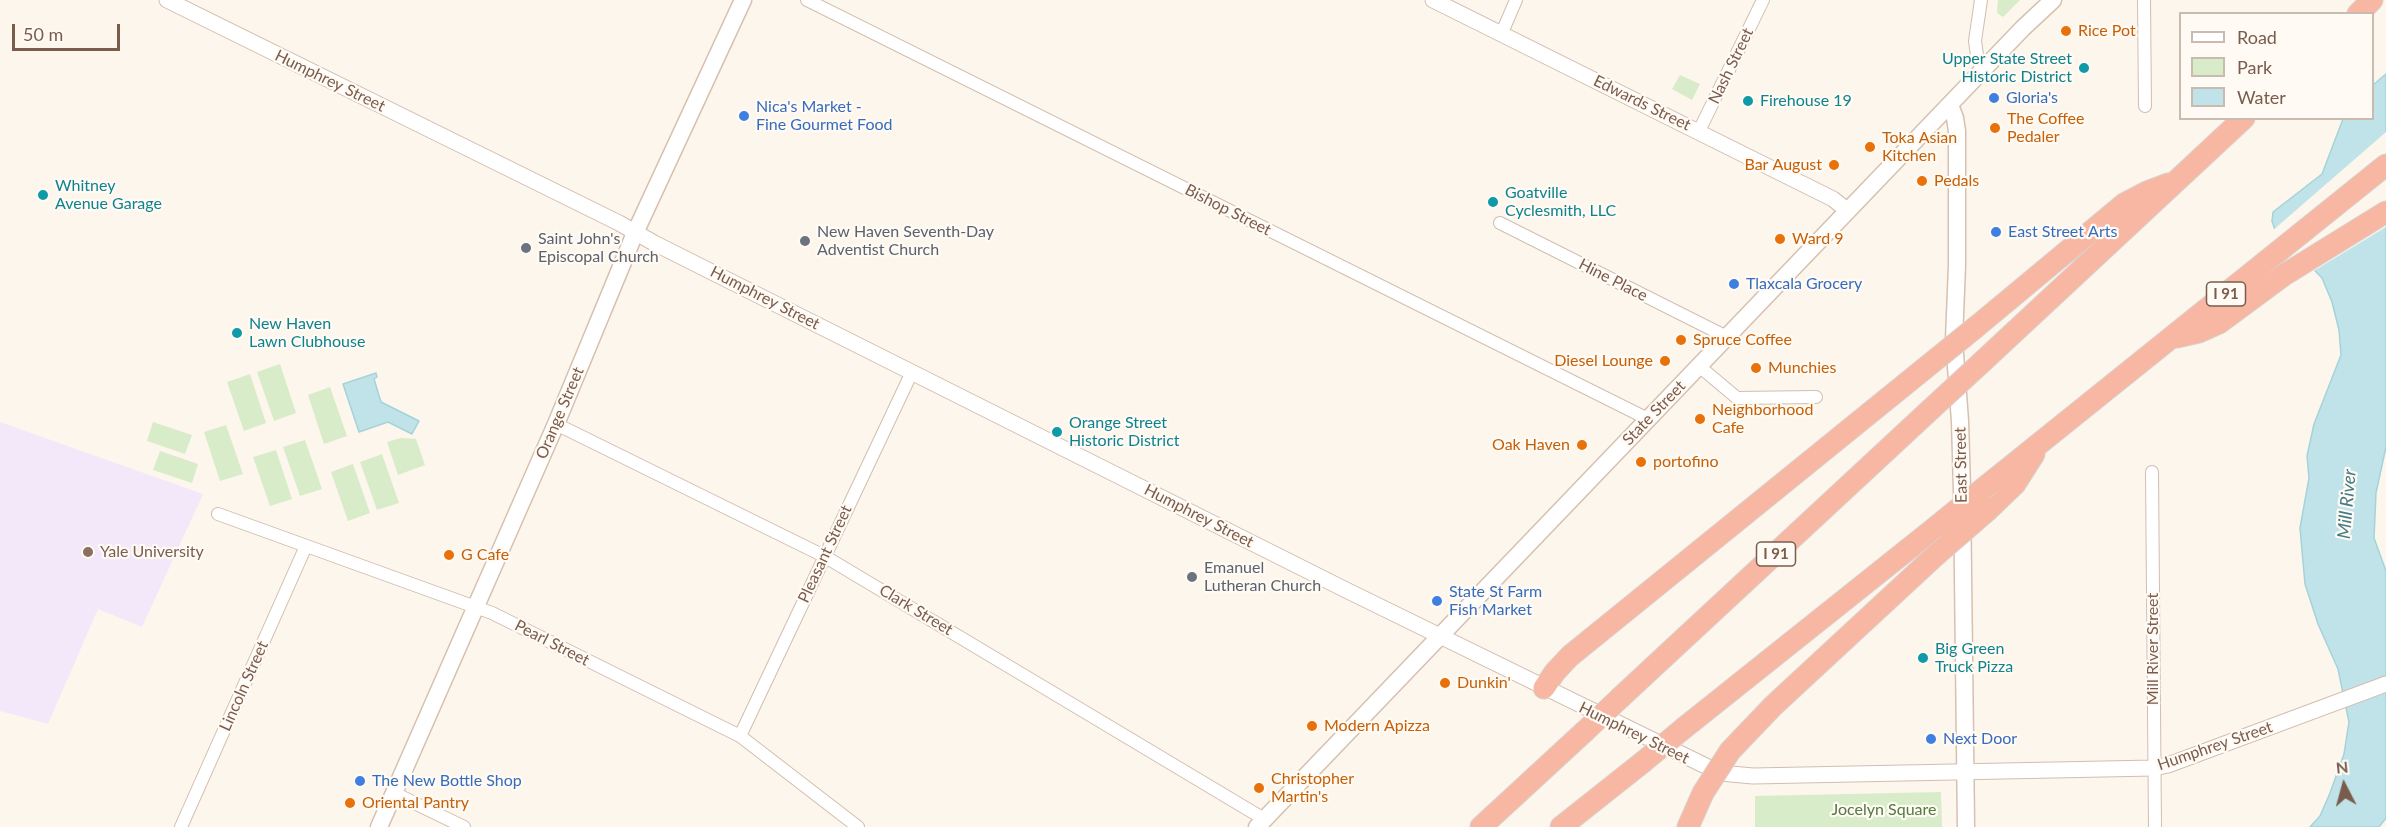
<!DOCTYPE html>
<style>
body{margin:0}
#map{position:relative;width:2386px;height:827px;overflow:hidden;background:#fdf6ec;font-family:Lato,sans-serif}
canvas{display:block}
.legend{position:absolute;left:2179px;top:12px;width:195px;height:108px;box-sizing:border-box;background:#fffaf3;border:2px solid #cabbb1;margin:0;padding:8px 10px;list-style:none;font-size:18px;color:#7a5c4d}
.legend li{display:flex;align-items:center;gap:12px;height:30px}
.legend b{width:30px;border:2px solid #cabbb1}
.north{position:absolute;left:2314px;top:755px;width:60px;height:60px;-webkit-text-stroke:4px #fffaf3;paint-order:stroke;rotate:354deg;font-size:16px;font-weight:700;line-height:24px;text-align:center;color:#7a5c4d}
.north::after{content:'';display:block;margin:auto;width:21px;height:27px;background:#7a5c4d;clip-path:polygon(50% 0,100% 100%,50% 72%,0 100%)}
.scale{position:absolute;left:12px;top:24px;width:108px;height:27px;box-sizing:border-box;border:3px solid #7a5c4d;border-top:0;padding-left:8px;font-size:18px;line-height:21px;white-space:nowrap;color:#7a5c4d;-webkit-text-stroke:4px #fffaf3;paint-order:stroke}
</style>
<div id="map">
<canvas width="2386" height="827"></canvas>
<ul class="legend">
<li><b style="height:8px;background:#fff"></b>Road</li>
<li><b style="height:16px;background:#d8ecc9"></b>Park</li>
<li><b style="height:16px;background:#bfe3e8"></b>Water</li>
</ul>
<div class="north">N</div>
<div class="scale">50 m</div>
</div>
<script>
const ctx = document.querySelector('canvas').getContext('2d');
ctx.lineJoin = 'round';
function fill(path, color) {
  ctx.fillStyle = color;
  ctx.fill(path, 'evenodd');
}
function poly(rows) {
  const path = new Path2D();
  for (const r of rows) {
    path.moveTo(r[0], r[1]);
    for (let i = 2; i < r.length; i += 2) path.lineTo(r[i], r[i + 1]);
  }
  return path;
}
function strokePath(path, color, width, dash) {
  ctx.strokeStyle = color;
  ctx.lineWidth = width;
  ctx.lineCap = dash ? 'butt' : 'round';
  ctx.setLineDash(dash || []);
  ctx.stroke(path);
}
function label(font, color, halo, rows, align = 'center') {
  ctx.font = font + ' Lato,sans-serif';
  ctx.lineWidth = 4.5;
  ctx.setLineDash([]);
  ctx.textBaseline = 'middle';
  ctx.strokeStyle = halo;
  ctx.fillStyle = color;
  for (const [text, x, y, turn = 0] of rows) {
    ctx.save();
    ctx.translate(x, y);
    ctx.rotate((+turn || 0) * Math.PI / 180);
    ctx.textAlign = isNaN(turn) ? turn : align;
    if (halo) ctx.strokeText(text, 0, 0);
    ctx.fillText(text, 0, 0);
    ctx.restore();
  }
}
fill(poly([
 [0,422,203,494,142,627,98,609,48,724,0,711]
]), '#f3e8fa');
fill(poly([
 [1998,0,2020,0,2003,17,1997,13],
 [1680,75,1700,84,1692,100,1672,89],
 [280,364,296,413,274,421,257,372],
 [250,374,266,423,244,431,227,382],
 [330,387,347,436,324,444,308,395],
 [153,422,192,435,185,454,147,441],
 [226,425,243,474,220,481,204,432],
 [401,438,416,439,425,465,398,475,387,442],
 [305,440,322,489,300,496,283,447],
 [276,450,292,499,270,506,253,457],
 [160,451,198,464,192,483,153,470],
 [382,454,399,503,377,510,360,462],
 [353,464,370,513,348,521,331,472],
 [1941,792,1942,827,1755,827,1755,796]
]), '#d8ecc9');
const water = poly([
 [2386,74,2386,447,2376,493,2374,538,2386,571,2386,818,2379,827,2310,827,2320,816,2330,793,2344,754,2349,722,2338,669,2318,624,2305,584,2300,528,2309,478,2307,456,2314,424,2341,355,2339,330,2332,302,2322,278,2275,230,2272,221,2273,212,2322,174,2343,119,2372,118,2373,85,2386,74],
 [376,373,377,377,374,379,381,402,419,421,412,434,388,422,359,432,343,384,376,373]
]);
fill(water, '#bfe3e8');
strokePath(water, '#a5d3da', 1.5);
fill(poly([
 [2386,132,2386,227,2312,272,2272,231]
]), '#fdf6ec');
const minor = poly([
 [807,0,1648,419],
 [1981,0,1975,41,1977,55,1982,70],
 [2144,0,2145,106],
 [1501,35,1516,0],
 [1699,131,1763,0],
 [1500,223,1727,337],
 [1699,366,1737,398,1816,397],
 [556,424,824,556,1264,819],
 [2152,472,2155,827],
 [218,514,492,613,740,736,858,827],
 [740,736,912,372],
 [394,793,464,827],
 [181,827,306,546]
]);
const tertiary = poly([
 [167,0,619,223,654,243,1346,590,1720,773,1753,776,2154,768,2168,765,2386,684],
 [1433,0,1833,199,1848,211]
]);
const secondary = poly([
 [1950,105,1955,118,1957,131,1957,265,1954,340,1960,421,1962,490,1966,827],
 [379,827,556,424,635,233,743,0],
 [1257,827,2023,28,2053,0]
]);
const motorway = poly([
 [2358,14,2372,0],
 [1976,327,2124,204,2147,192,2168,184],
 [2177,337,2199,332,2219,323,2284,275,2386,212],
 [1981,363,2244,118],
 [1989,484,2386,165],
 [1989,509,2015,484,2034,454],
 [1544,688,1555,672,1570,656,1924,369],
 [1621,697,1930,410],
 [1684,728,1936,527],
 [1730,751,1773,706,1936,555],
 [1481,827,1584,732],
 [1561,827,1643,762],
 [1688,827,1703,793]
]);
strokePath(minor, '#d1beb0', 14);
strokePath(tertiary, '#d1beb0', 17);
strokePath(secondary, '#d6c0b0', 19);
strokePath(motorway, '#dad1cd', 23);
strokePath(minor, '#fff', 12);
strokePath(tertiary, '#fff', 15);
strokePath(secondary, '#fff', 16);
strokePath(motorway, '#f7b7a3', 21);
const motorwayBridge = poly([
 [1924,369,1976,327],
 [1930,410,1981,363],
 [1936,527,1989,484],
 [1936,555,1989,509],
 [1584,732,1621,697],
 [1643,762,1684,728],
 [1703,793,1730,751]
]);
strokePath(motorwayBridge, '#dad1cd', 23, []);
strokePath(motorwayBridge, '#f7b7a3', 21);
for (const [x, y, r, color] of [
 [2066,31,6,"#e8710a"],
 [2084,68,6,"#0f9aa8"],
 [1994,98,6,"#3f7fe0"],
 [1748,101,6,"#0f9aa8"],
 [744,116,6,"#3f7fe0"],
 [1995,128,6,"#e8710a"],
 [1870,147,6,"#e8710a"],
 [1834,165,6,"#e8710a"],
 [1922,181,6,"#e8710a"],
 [43,195,6,"#0f9aa8"],
 [1493,202,6,"#0f9aa8"],
 [1996,232,6,"#3f7fe0"],
 [1780,239,6,"#e8710a"],
 [805,241,6,"#6b7280"],
 [526,248,6,"#6b7280"],
 [1734,284,6,"#3f7fe0"],
 [237,333,6,"#0f9aa8"],
 [1681,340,6,"#e8710a"],
 [1665,361,6,"#e8710a"],
 [1756,368,6,"#e8710a"],
 [1700,419,6,"#e8710a"],
 [1057,432,6,"#0f9aa8"],
 [1582,445,6,"#e8710a"],
 [1641,462,6,"#e8710a"],
 [88,552,6,"#8d6e63"],
 [449,555,6,"#e8710a"],
 [1192,577,6,"#6b7280"],
 [1437,601,6,"#3f7fe0"],
 [1923,658,6,"#0f9aa8"],
 [1445,683,6,"#e8710a"],
 [1312,726,6,"#e8710a"],
 [1931,739,6,"#3f7fe0"],
 [360,781,6,"#3f7fe0"],
 [1259,788,6,"#e8710a"],
 [350,803,6,"#e8710a"]
]) {
  const dot = new Path2D();
  dot.arc(x, y, r, 0, 2 * Math.PI);
  ctx.fillStyle = color;
  ctx.fill(dot);
  strokePath(dot, '#fffaf3', 2);
}
for (const [x, y, w] of [
 [2226,294,39],
 [1776,554,39]
]) {
  const box = new Path2D();
  box.roundRect(x - w / 2, y - 12, w, 24, 4.5);
  ctx.fillStyle = '#fffaf3';
  ctx.fill(box);
  strokePath(box, '#7a5c4d', 1.5);
}
label('bold 15px', '#7a5c4d', null, [
 ["I 91",2226,294],
 ["I 91",1776,554]
]);
label('16px', '#c56008', '#fffaf3', [
 ["Rice Pot",2078,31],
 ["The Coffee",2007,119],
 ["Pedaler",2007,137],
 ["Toka Asian",1882,138],
 ["Kitchen",1882,156],
 ["Bar August",1822,165,"right"],
 ["Pedals",1934,181],
 ["Ward 9",1792,239],
 ["Spruce Coffee",1693,340],
 ["Diesel Lounge",1653,361,"right"],
 ["Munchies",1768,368],
 ["Neighborhood",1712,410],
 ["Cafe",1712,428],
 ["Oak Haven",1570,445,"right"],
 ["portofino",1653,462],
 ["G Cafe",461,555],
 ["Dunkin'",1457,683],
 ["Modern Apizza",1324,726],
 ["Christopher",1271,779],
 ["Martin's",1271,797],
 ["Oriental Pantry",362,803]
], 'left');
label('16px', '#0d838f', '#fffaf3', [
 ["Upper State Street",2072,59,"right"],
 ["Historic District",2072,77,"right"],
 ["Firehouse 19",1760,101],
 ["Whitney",55,186],
 ["Avenue Garage",55,204],
 ["Goatville",1505,193],
 ["Cyclesmith, LLC",1505,211],
 ["New Haven",249,324],
 ["Lawn Clubhouse",249,342],
 ["Orange Street",1069,423],
 ["Historic District",1069,441],
 ["Big Green",1935,649],
 ["Truck Pizza",1935,667]
], 'left');
label('16px', '#7a5c4d', '#fffaf3', [
 ["Nash Street",1731,66,-64],
 ["Humphrey Street",330,81,26],
 ["Edwards Street",1642,103,26],
 ["Bishop Street",1228,210,27],
 ["Hine Place",1613,280,27],
 ["Humphrey Street",765,298,27],
 ["Orange Street",560,413,-67],
 ["State Street",1654,413,-46],
 ["East Street",1961,465,-91],
 ["Humphrey Street",1199,516,27],
 ["Pleasant Street",825,554,-65],
 ["Clark Street",916,610,31],
 ["Pearl Street",552,643,27],
 ["Mill River Street",2153,649,-90],
 ["Lincoln Street",244,686,-66],
 ["Humphrey Street",1634,733,26],
 ["Humphrey Street",2215,746,-19]
]);
label('16px', '#366cbe', '#fffaf3', [
 ["Gloria's",2006,98],
 ["Nica's Market -",756,107],
 ["Fine Gourmet Food",756,125],
 ["East Street Arts",2008,232],
 ["Tlaxcala Grocery",1746,284],
 ["State St Farm",1449,592],
 ["Fish Market",1449,610],
 ["Next Door",1943,739],
 ["The New Bottle Shop",372,781]
], 'left');
label('16px', '#5b616d', '#fffaf3', [
 ["New Haven Seventh-Day",817,232],
 ["Adventist Church",817,250],
 ["Saint John's",538,239],
 ["Episcopal Church",538,257],
 ["Emanuel",1204,568],
 ["Lutheran Church",1204,586]
], 'left');
label('16px', '#785e54', '#fffaf3', [
 ["Yale University",100,552]
], 'left');
label('16px', '#537a41', '#fffaf3', [
 ["Jocelyn Square",1884,810]
]);
label('italic 18px', '#437c86', '#fffaf3', [
 ["Mill River",2347,504,-85]
]);
</script>
